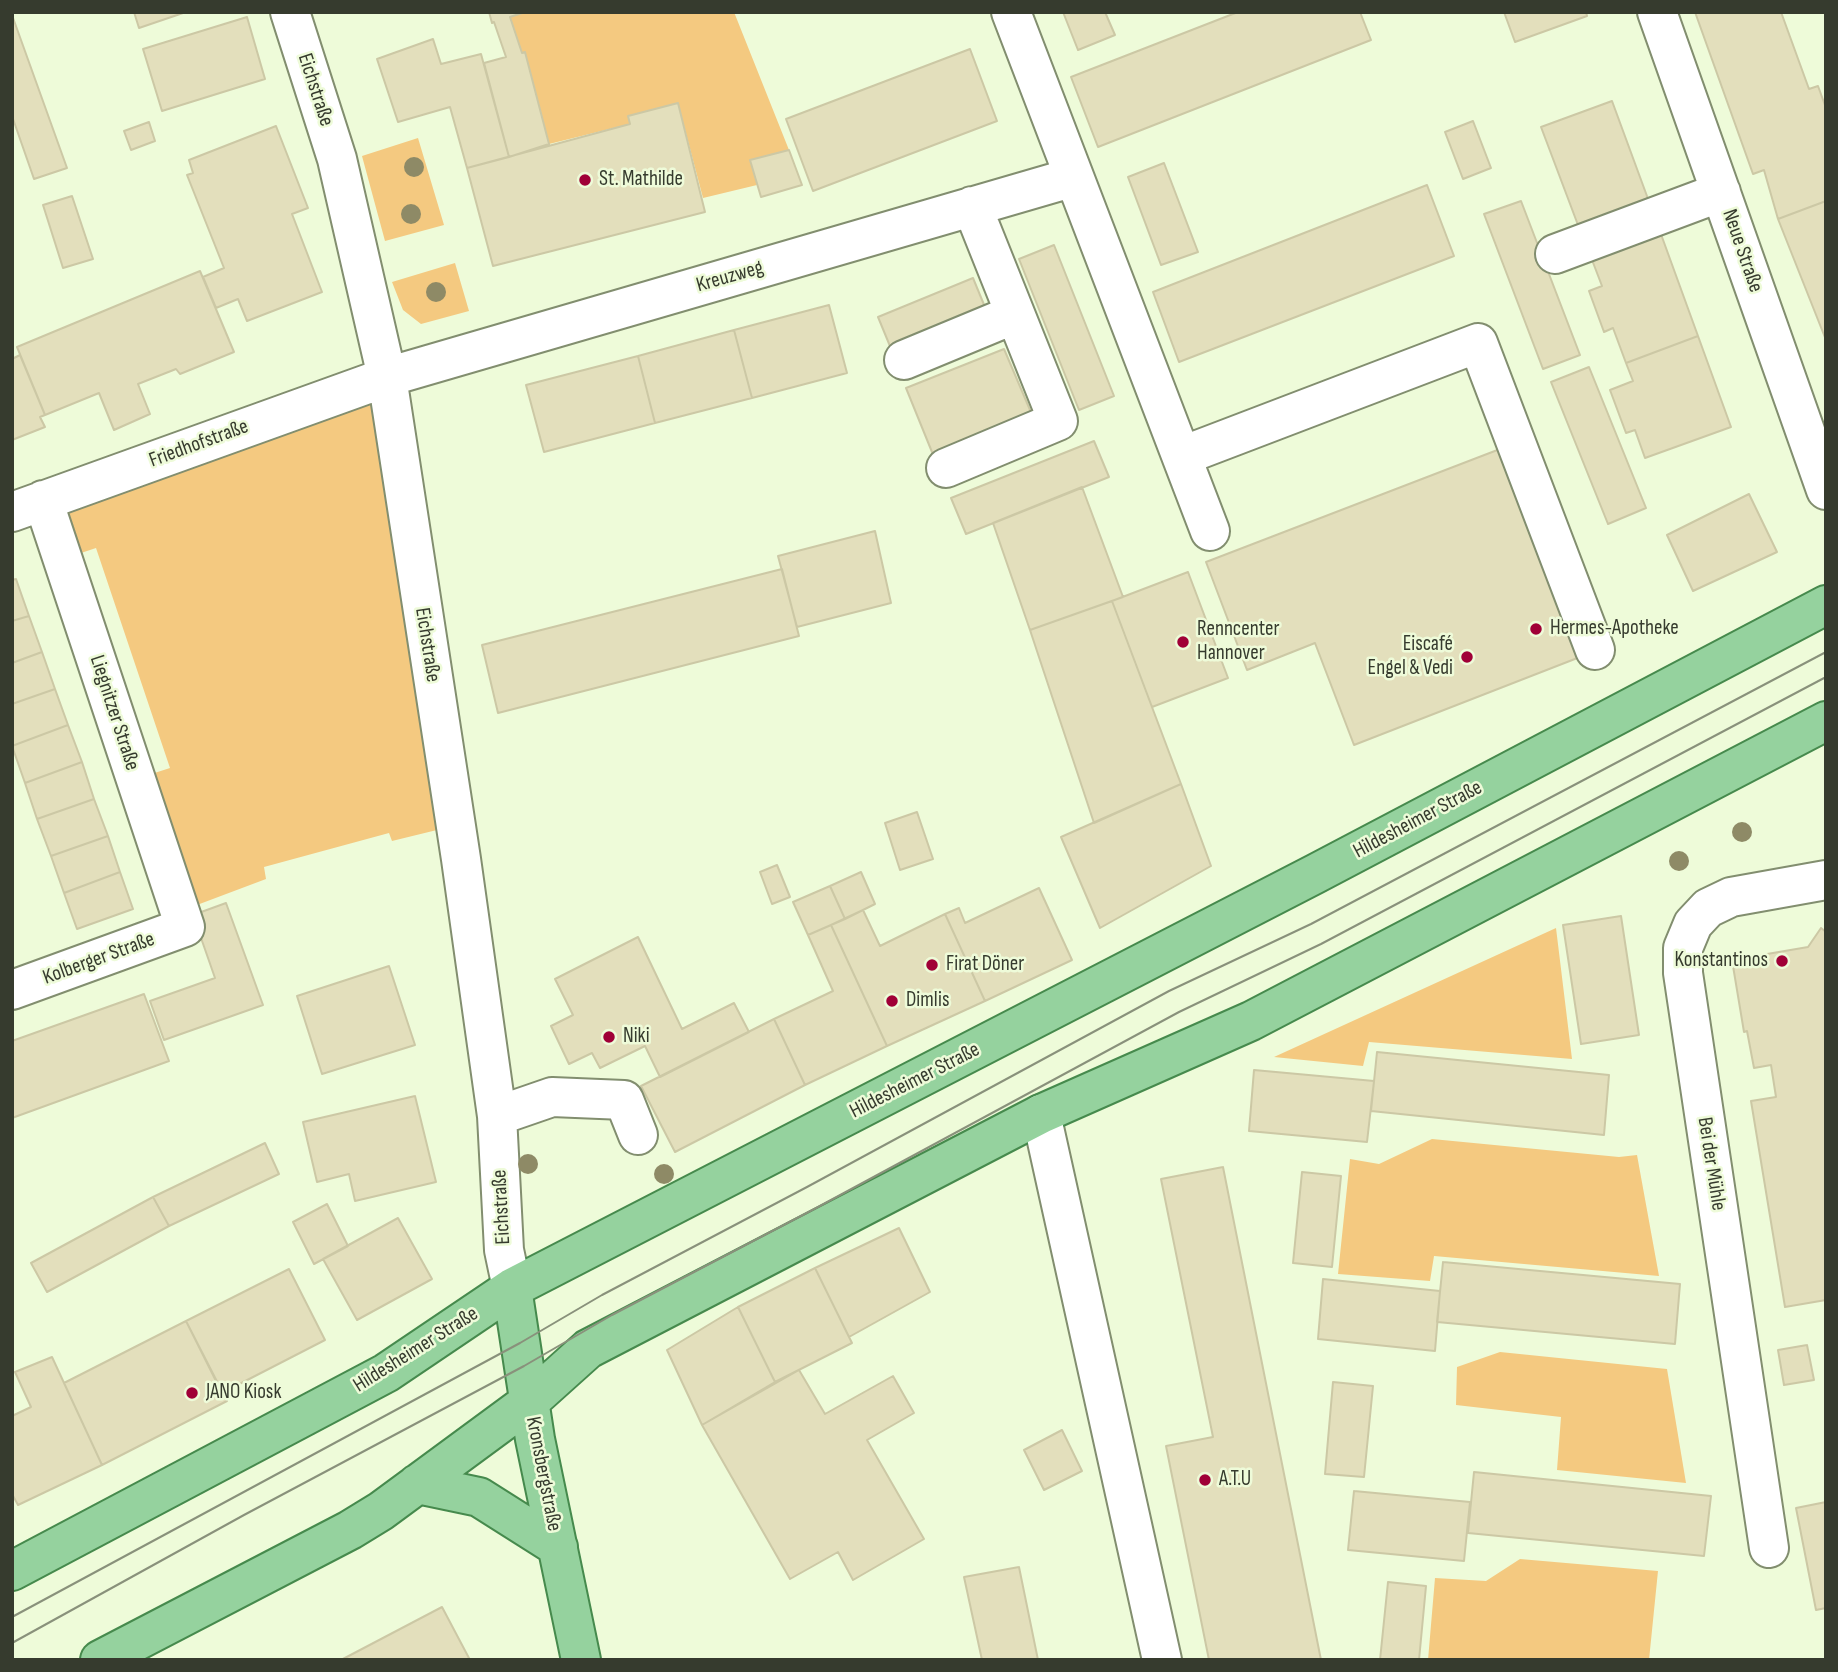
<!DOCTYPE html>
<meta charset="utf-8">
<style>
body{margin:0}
#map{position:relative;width:1838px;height:1672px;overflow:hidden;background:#eefbd9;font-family:"Sofia Sans Condensed",sans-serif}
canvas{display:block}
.frame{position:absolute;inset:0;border:14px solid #363b2e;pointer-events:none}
</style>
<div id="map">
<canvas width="1838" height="1672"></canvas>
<div class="frame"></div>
</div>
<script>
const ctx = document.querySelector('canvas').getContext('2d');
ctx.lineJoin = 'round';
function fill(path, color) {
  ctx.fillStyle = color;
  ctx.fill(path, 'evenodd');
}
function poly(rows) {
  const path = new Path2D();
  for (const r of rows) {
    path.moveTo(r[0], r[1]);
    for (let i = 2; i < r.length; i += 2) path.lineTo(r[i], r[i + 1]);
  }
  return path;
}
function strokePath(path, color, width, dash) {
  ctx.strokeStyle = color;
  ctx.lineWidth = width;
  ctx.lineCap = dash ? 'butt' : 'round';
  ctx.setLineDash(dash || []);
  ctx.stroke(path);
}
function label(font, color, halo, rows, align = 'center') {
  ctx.font = font + ' "Sofia Sans Condensed",sans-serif';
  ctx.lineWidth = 5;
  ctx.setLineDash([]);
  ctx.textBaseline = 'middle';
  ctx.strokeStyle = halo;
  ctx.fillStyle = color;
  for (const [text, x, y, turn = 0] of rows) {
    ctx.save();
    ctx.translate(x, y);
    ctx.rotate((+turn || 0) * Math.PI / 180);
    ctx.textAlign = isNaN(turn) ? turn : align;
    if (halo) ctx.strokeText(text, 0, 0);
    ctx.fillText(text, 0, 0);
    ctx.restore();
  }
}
fill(poly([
 [525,12,734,12,789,150,750,160,757,185,703,198,678,103,629,116,630,124,549,144,525,53,522,53,510,17],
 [418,138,444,225,385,241,362,156],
 [455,263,469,311,421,324,403,310,392,282],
 [379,385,441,829,392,841,389,833,264,867,266,879,181,911,139,778,170,768,96,548,66,558,51,511],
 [1556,928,1572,1059,1369,1042,1363,1066,1274,1057],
 [1432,1139,1619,1157,1637,1155,1659,1276,1434,1256,1430,1281,1338,1274,1350,1159,1379,1164],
 [1500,1352,1667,1369,1686,1483,1557,1470,1561,1417,1456,1405,1457,1367],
 [1520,1559,1658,1571,1649,1660,1428,1660,1435,1578,1486,1581]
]), '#f4c980');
const building = poly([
 [134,12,186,12,139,28,134,12],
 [489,12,525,12,510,17,522,53,525,52,549,144,509,157,484,63,506,57,494,22,492,23,489,12],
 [1063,12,1105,12,1115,35,1078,50,1063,12],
 [1238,12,1360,12,1371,40,1098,147,1071,77,1238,12],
 [1504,12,1586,12,1587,16,1515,42,1504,12],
 [1695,12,1781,12,1809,89,1818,86,1826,108,1826,201,1778,219,1764,170,1753,174,1695,12],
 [12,15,67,168,34,179,12,116,12,15],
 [247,17,265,79,162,111,143,49,247,17],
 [433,39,441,64,481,54,509,157,467,168,450,107,398,122,377,59,433,39],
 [970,49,997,121,813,191,786,119,970,49],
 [1612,101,1651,207,1581,233,1541,127,1612,101],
 [678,103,705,212,493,266,467,168,630,124,628,116,678,103],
 [1473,121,1491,168,1463,179,1445,132,1473,121],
 [149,122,155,141,131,150,124,131,149,122],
 [276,126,308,208,292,214,322,292,247,321,238,299,216,308,203,277,224,268,187,175,193,173,189,160,276,126],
 [789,150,802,185,761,197,750,160,789,150],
 [1164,163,1198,252,1161,265,1128,177,1164,163],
 [1427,185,1454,256,1179,362,1153,292,1427,185],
 [72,196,93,259,63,268,43,205,72,196],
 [1521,201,1580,355,1543,369,1484,214,1521,201],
 [1826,201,1826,340,1778,219,1826,201],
 [1658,226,1698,336,1626,363,1613,328,1604,332,1589,291,1602,286,1589,252,1658,226],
 [1054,245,1114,396,1079,410,1019,259,1054,245],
 [200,271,234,352,180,374,176,369,138,384,150,414,114,430,99,393,45,415,17,347,200,271],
 [973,278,987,312,892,351,878,317,973,278],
 [829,305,847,373,752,398,734,330,829,305],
 [734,330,752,398,655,423,638,356,734,330],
 [1698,336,1731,427,1645,458,1635,430,1626,433,1610,390,1633,381,1626,363,1698,336],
 [1004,349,1033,417,934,457,906,388,1004,349],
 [20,355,45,415,40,417,45,427,12,440,12,359,20,355],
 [638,356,655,423,544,452,526,385,638,356],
 [1589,367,1646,508,1608,524,1551,382,1589,367],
 [1094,441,1109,477,966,534,951,498,1094,441],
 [1500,449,1580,657,1354,745,1315,643,1247,670,1206,562,1500,449],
 [1082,487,1123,597,1030,630,993,523,1082,487],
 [1749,494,1777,552,1693,591,1667,535,1749,494],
 [875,531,891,603,797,627,778,556,875,531],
 [782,569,799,636,498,713,482,645,782,569],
 [1188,572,1228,678,1152,707,1112,601,1188,572],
 [16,579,29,616,12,621,12,580,16,579],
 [1112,601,1181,784,1094,823,1030,630,1112,601],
 [29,616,42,652,12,663,12,621,29,616],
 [42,652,55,689,12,704,12,663,42,652],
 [55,689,68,725,12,746,12,704,55,689],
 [68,725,82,762,25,783,12,746,68,725],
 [82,762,94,799,37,819,25,783,82,762],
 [1181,784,1211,866,1100,928,1061,837,1181,784],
 [94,799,108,836,51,856,37,819,94,799],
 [917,812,933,859,900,870,885,823,917,812],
 [108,836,120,872,64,893,51,856,108,836],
 [777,865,790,897,772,904,760,872,777,865],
 [120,872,133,909,77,929,64,893,120,872],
 [861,872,875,904,845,919,830,886,861,872],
 [830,886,845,919,808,935,793,902,830,886],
 [1039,888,1072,960,985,1001,945,914,959,908,965,923,1039,888],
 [226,903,263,1005,164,1040,150,1001,215,978,193,915,226,903],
 [863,910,880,946,945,914,985,1001,887,1046,831,925,863,910],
 [1621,916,1639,1035,1581,1044,1563,925,1621,916],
 [831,925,887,1046,805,1085,774,1019,833,991,808,935,831,925],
 [1821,928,1826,932,1826,1300,1785,1307,1751,1101,1776,1097,1771,1065,1754,1068,1747,1031,1744,1032,1732,960,1808,947,1821,928],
 [638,937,682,1029,734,1003,749,1032,660,1077,645,1046,600,1068,592,1053,569,1064,551,1026,573,1015,555,979,638,937],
 [389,966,415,1045,322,1074,297,996,389,966],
 [144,994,169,1061,12,1118,12,1041,144,994],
 [774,1019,805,1085,675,1152,641,1086,774,1019],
 [1377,1052,1609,1075,1604,1135,1371,1111,1377,1052],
 [1254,1070,1374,1081,1367,1142,1249,1131,1254,1070],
 [415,1096,436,1182,355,1201,349,1174,317,1182,303,1122,415,1096],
 [265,1143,279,1174,169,1226,153,1197,265,1143],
 [1223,1167,1321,1660,1209,1660,1166,1446,1213,1437,1161,1179,1223,1167],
 [1302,1172,1341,1176,1332,1267,1293,1263,1302,1172],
 [153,1197,169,1226,47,1292,31,1263,153,1197],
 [327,1204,348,1246,314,1264,293,1222,327,1204],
 [398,1218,432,1279,357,1320,323,1259,398,1218],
 [899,1228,930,1292,849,1337,815,1268,899,1228],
 [1443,1262,1680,1284,1675,1344,1437,1322,1443,1262],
 [815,1268,852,1343,775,1382,738,1307,815,1268],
 [289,1269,325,1340,222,1393,186,1321,289,1269],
 [1323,1279,1440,1291,1435,1351,1318,1339,1323,1279],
 [738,1307,775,1382,702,1425,667,1350,738,1307],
 [186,1321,227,1401,102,1465,64,1383,186,1321],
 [1807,1345,1814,1380,1784,1385,1778,1350,1807,1345],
 [52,1357,102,1465,18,1505,12,1494,12,1416,31,1407,15,1372,52,1357],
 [799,1370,825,1414,893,1376,914,1413,867,1440,924,1539,853,1580,838,1552,790,1579,702,1425,799,1370],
 [1333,1382,1373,1386,1364,1477,1325,1474,1333,1382],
 [1062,1430,1082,1471,1044,1490,1024,1450,1062,1430],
 [1474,1472,1711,1496,1704,1556,1468,1533,1474,1472],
 [1354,1491,1470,1502,1464,1561,1348,1550,1354,1491],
 [1826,1502,1826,1608,1816,1610,1796,1508,1826,1502],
 [1019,1567,1038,1660,982,1660,964,1577,1019,1567],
 [1388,1582,1426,1586,1419,1660,1380,1660,1388,1582],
 [442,1607,470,1660,341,1660,442,1607]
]);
fill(building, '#e3dfbc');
strokePath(building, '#ccc8a5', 2);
const minor = poly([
 [290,12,337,159,387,377,461,859,497,1116,504,1250,512,1288],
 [1011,12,1210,531],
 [1657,12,1826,490],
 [1555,254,1721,192],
 [904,360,1015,314],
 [1182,456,1478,343,1595,650],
 [946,468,1058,421,972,206],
 [12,512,387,377,1074,177],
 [12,990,185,927,43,500],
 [1041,1114,1162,1660],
 [497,1116,552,1097,624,1100,638,1135],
 [1769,1548,1683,973,1683,948,1693,924,1708,908,1731,897,1826,880]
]);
const major = poly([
 [512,1288,535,1439,581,1660],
 [417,1484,479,1497,558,1547],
 [12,1571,386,1373,512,1288,1315,874,1826,605],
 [100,1660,350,1530,381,1511,529,1402,588,1349,1041,1114,1251,1021,1826,721]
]);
strokePath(minor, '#828e6f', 42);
strokePath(major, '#468a4d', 42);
strokePath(minor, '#fff', 38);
strokePath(major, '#95d29e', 38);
strokePath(poly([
 [12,1617,520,1343,602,1295,807,1187,1169,991,1311,924,1826,652],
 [12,1643,244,1515,524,1366,612,1315,818,1207,1179,1012,1321,944,1826,677]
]), '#89917b', 2);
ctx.fillStyle = '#8e8a66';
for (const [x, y] of [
 [414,167],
 [411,214],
 [436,292],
 [1742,832],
 [1679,861],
 [528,1164],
 [664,1174]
]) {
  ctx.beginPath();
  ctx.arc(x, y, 10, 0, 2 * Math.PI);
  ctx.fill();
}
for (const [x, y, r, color] of [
 [585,180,7,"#a00037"],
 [1536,629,7,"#a00037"],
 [1183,642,7,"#a00037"],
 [1467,657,7,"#a00037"],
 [1782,961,7,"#a00037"],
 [932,965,7,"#a00037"],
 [892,1001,7,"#a00037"],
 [609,1037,7,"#a00037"],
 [192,1393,7,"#a00037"],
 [1205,1480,7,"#a00037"]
]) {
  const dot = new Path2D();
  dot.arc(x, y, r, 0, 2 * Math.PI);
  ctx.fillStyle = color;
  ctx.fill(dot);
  strokePath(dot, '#eefbd9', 2.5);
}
label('21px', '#363b2e', '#eefbd9', [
 ["Eichstraße",315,90,72],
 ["Neue Straße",1742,251,71],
 ["Kreuzweg",730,277,-16],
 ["Friedhofstraße",199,444,-20],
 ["Eichstraße",427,645,81],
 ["Liegnitzer Straße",114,713,72],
 ["Hildesheimer Straße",1418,820,-28],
 ["Kolberger Straße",99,959,-20],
 ["Hildesheimer Straße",915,1081,-27],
 ["Bei der Mühle",1711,1164,81],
 ["Eichstraße",502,1207,-93],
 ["Hildesheimer Straße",416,1350,-32],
 ["Kronsbergstraße",543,1474,79]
]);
label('21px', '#363b2e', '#eefbd9', [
 ["St. Mathilde",599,180],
 ["Hermes-Apotheke",1550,629],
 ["Renncenter",1197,630],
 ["Hannover",1197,654],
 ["Eiscafé",1453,645,"right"],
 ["Engel & Vedi",1453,669,"right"],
 ["Konstantinos",1768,961,"right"],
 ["Firat Döner",946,965],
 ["Dimlis",906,1001],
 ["Niki",623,1037],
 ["JANO Kiosk",206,1393],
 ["A.T.U",1219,1480]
], 'left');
</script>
